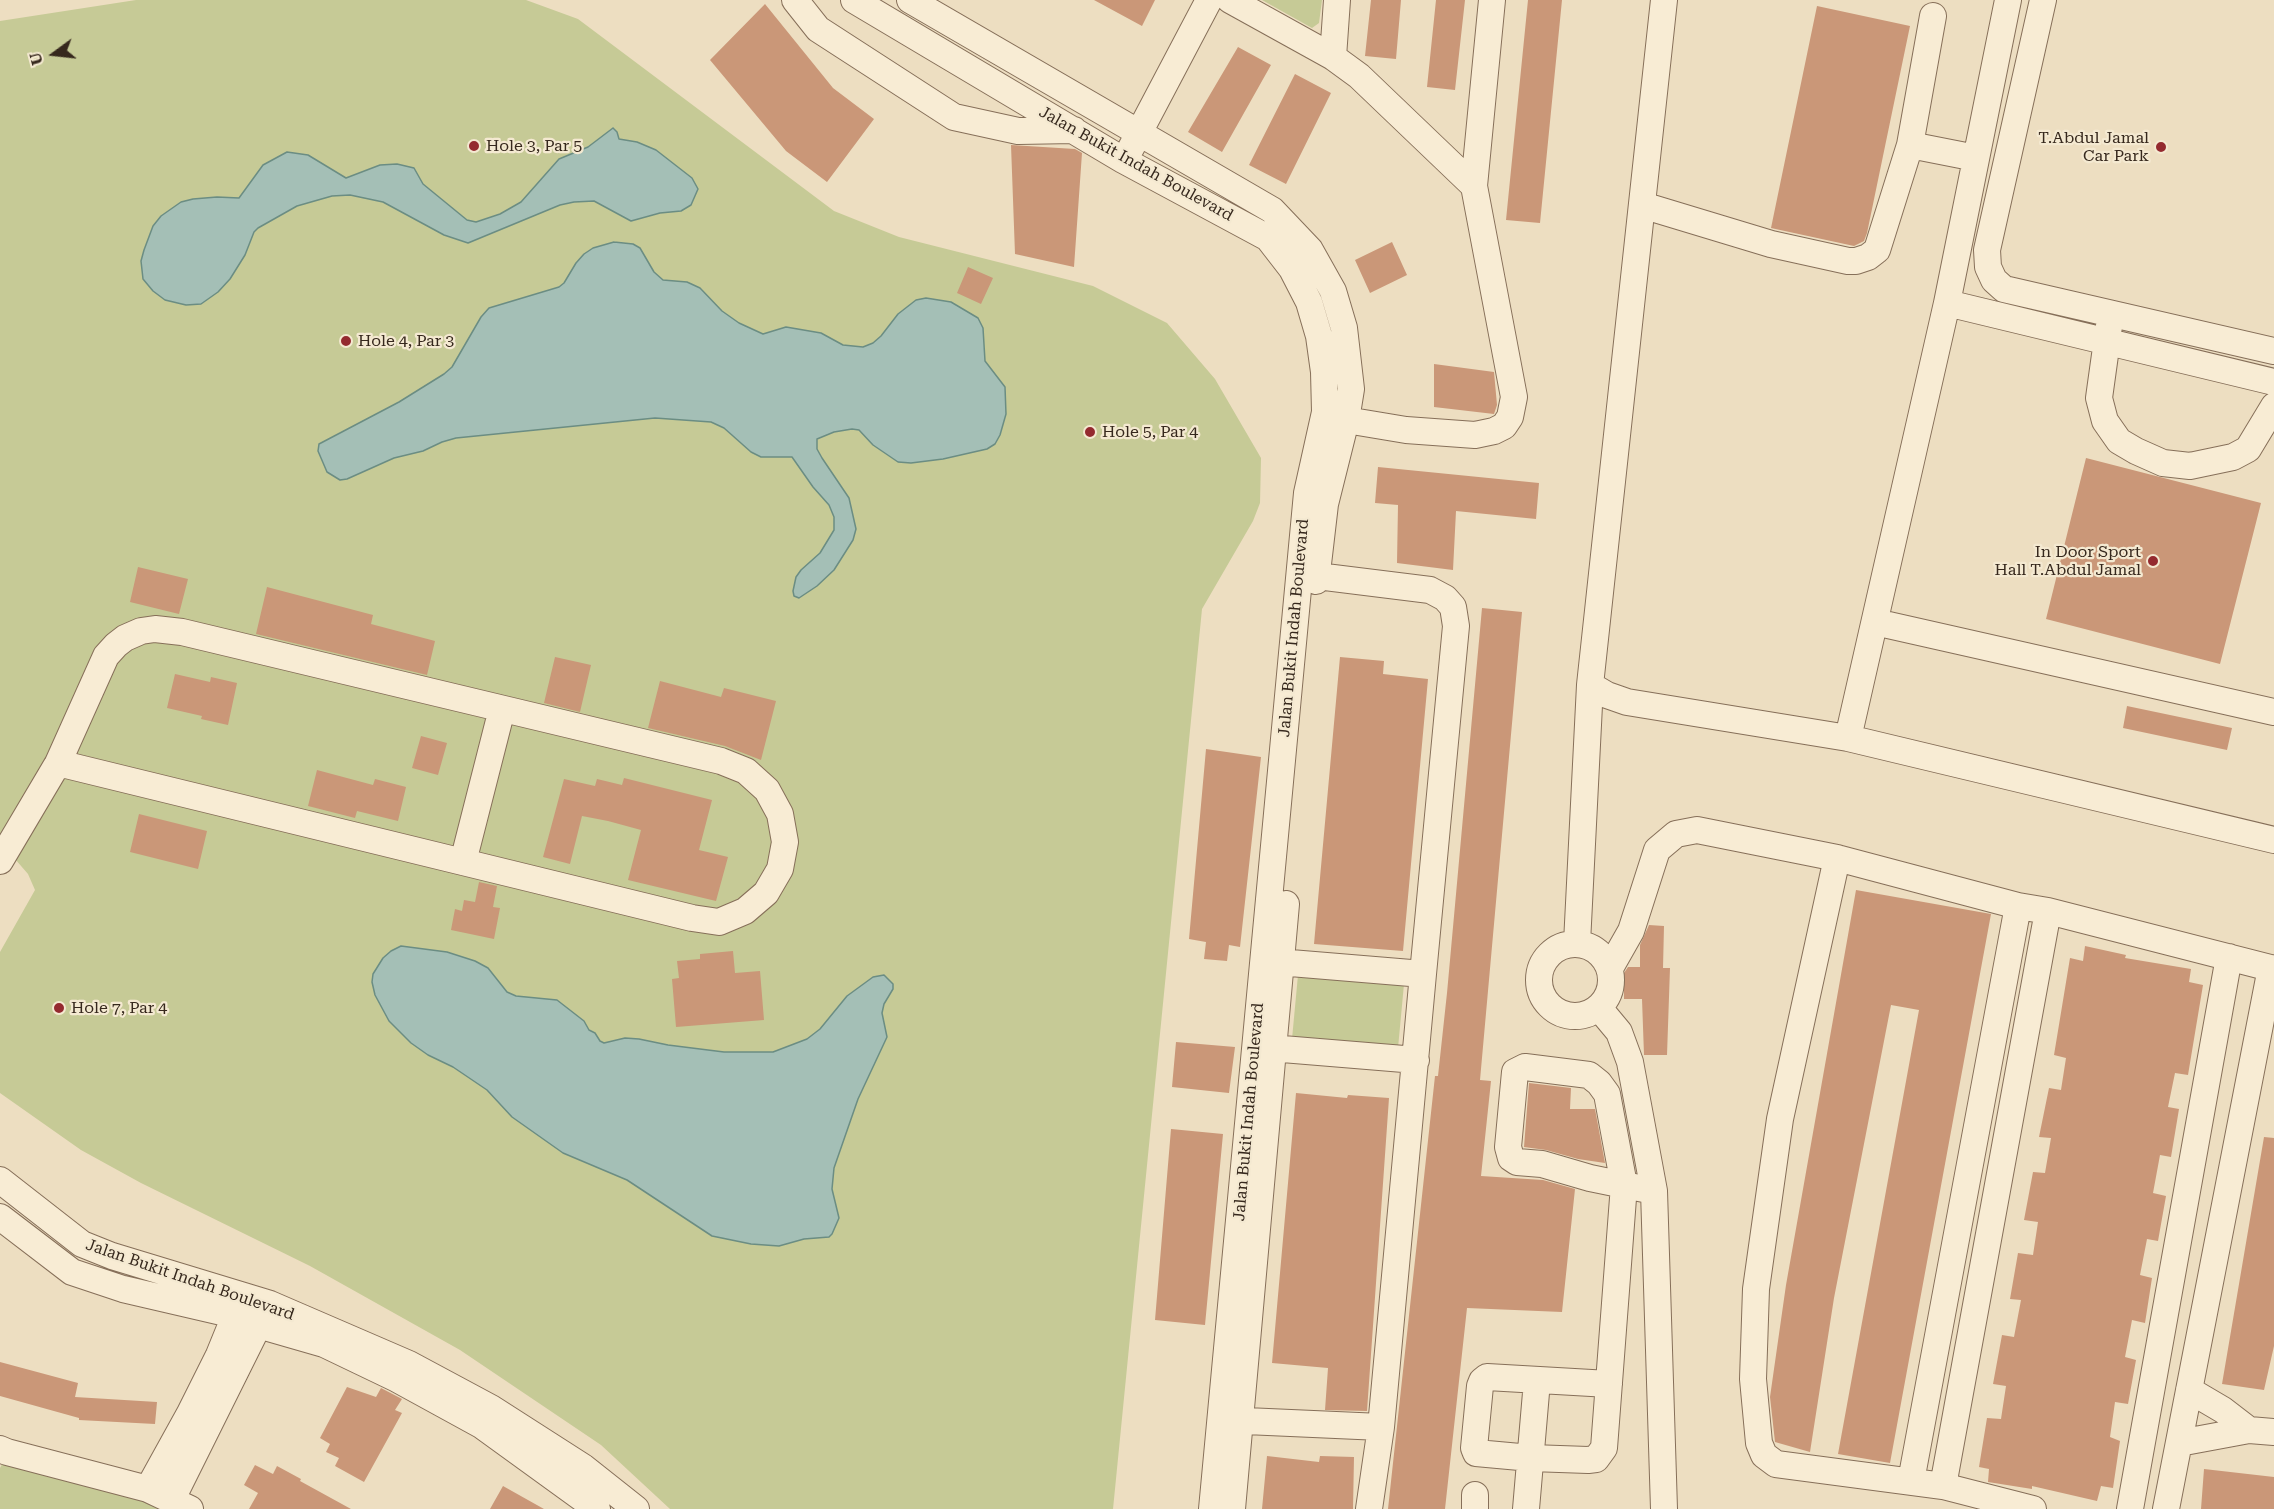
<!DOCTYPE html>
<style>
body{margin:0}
#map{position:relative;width:2274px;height:1509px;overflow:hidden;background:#eddec1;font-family:"Roboto Serif",serif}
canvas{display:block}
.north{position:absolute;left:24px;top:24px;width:60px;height:60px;-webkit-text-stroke:4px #f4e9d1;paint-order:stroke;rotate:255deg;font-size:16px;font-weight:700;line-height:24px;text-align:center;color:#36281d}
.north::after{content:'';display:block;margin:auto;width:21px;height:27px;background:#36281d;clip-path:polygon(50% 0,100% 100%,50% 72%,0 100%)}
</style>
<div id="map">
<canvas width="2274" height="1509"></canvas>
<div class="north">U</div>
</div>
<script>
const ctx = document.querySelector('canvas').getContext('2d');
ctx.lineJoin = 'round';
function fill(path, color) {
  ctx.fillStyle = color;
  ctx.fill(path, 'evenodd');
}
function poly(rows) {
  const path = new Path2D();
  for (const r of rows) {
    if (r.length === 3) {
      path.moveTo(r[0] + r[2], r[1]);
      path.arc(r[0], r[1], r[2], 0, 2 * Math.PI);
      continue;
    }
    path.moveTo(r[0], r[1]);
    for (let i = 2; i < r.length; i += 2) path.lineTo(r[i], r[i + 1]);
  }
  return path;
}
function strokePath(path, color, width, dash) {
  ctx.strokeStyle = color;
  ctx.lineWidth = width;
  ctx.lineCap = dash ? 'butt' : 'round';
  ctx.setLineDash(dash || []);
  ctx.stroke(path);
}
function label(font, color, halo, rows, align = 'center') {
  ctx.font = font + ' "Roboto Serif",serif';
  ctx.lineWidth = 4.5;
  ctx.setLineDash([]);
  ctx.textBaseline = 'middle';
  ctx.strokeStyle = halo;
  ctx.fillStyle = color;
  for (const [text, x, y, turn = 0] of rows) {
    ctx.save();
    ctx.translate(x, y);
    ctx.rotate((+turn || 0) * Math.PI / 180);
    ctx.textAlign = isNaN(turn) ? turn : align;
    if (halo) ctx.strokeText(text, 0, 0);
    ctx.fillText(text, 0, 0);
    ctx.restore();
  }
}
fill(poly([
 [136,0,526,0,578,19,834,211,899,237,1093,286,1167,323,1215,379,1261,458,1260,503,1253,521,1202,609,1113,1509,670,1509,601,1445,460,1350,310,1266,141,1183,81,1150,0,1093,0,952,35,890,28,874,15,859,0,850,0,21],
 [1262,0,1322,0,1319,23,1312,28],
 [1298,975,1404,984,1398,1048,1292,1039],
 [7,1455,189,1509,0,1509,0,1468]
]), '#c6ca96');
const water = poly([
 [613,128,617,132,619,139,637,142,656,150,692,178,698,189,691,205,681,211,660,213,631,221,594,201,574,202,560,205,468,243,444,235,383,202,350,195,332,196,297,206,258,228,254,232,245,255,230,279,218,292,201,304,186,305,165,300,153,291,143,279,141,261,144,250,153,226,161,216,181,202,193,199,217,197,239,198,263,165,287,152,308,155,346,178,380,165,397,164,414,168,423,184,467,220,476,222,500,214,521,202,559,159,588,147,613,128],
 [614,242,633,244,640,248,654,272,663,280,687,282,700,288,722,311,739,323,763,334,786,327,821,333,843,345,863,347,873,343,881,336,898,314,916,300,926,298,951,302,978,318,983,328,985,361,1005,387,1006,414,1000,435,995,444,987,449,943,459,911,463,898,462,873,445,859,430,852,429,834,432,817,439,817,449,822,458,849,498,856,529,853,540,834,570,817,586,799,598,794,596,793,591,796,577,801,570,820,553,834,530,834,517,829,505,813,487,792,457,761,457,751,452,724,428,711,422,655,418,456,438,442,442,423,451,394,458,347,479,340,480,327,472,318,451,319,444,399,402,444,374,452,367,481,317,489,308,559,287,564,283,576,263,584,254,593,248,614,242],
 [401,946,447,952,475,961,488,968,507,992,516,996,557,1000,584,1021,589,1030,595,1033,600,1041,604,1043,625,1038,639,1039,668,1045,724,1052,773,1052,807,1039,820,1029,847,996,873,977,884,975,893,984,893,989,884,1004,882,1013,887,1037,858,1099,834,1168,832,1189,839,1218,832,1234,829,1237,804,1239,779,1246,751,1244,712,1236,627,1180,563,1153,512,1117,487,1090,453,1067,428,1055,411,1043,389,1021,375,995,372,982,373,974,383,958,391,951,401,946]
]);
fill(water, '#a4bfb6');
strokePath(water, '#6b8d83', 1.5);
fill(poly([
 [1094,0,1155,0,1142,26],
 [1371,0,1401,0,1396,59,1365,56],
 [1436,0,1465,0,1455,90,1427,87],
 [1528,0,1562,0,1540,223,1506,220],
 [765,4,833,88,874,119,827,182,786,151,710,60],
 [1817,6,1910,26,1867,233,1864,241,1854,246,1771,228],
 [1238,47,1271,65,1222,152,1188,132],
 [1295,74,1331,93,1286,184,1249,165],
 [1011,145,1075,149,1082,153,1074,267,1015,254],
 [1392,242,1407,275,1370,293,1355,260],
 [968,267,993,278,981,304,957,293],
 [1434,364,1494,372,1497,405,1494,414,1434,407],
 [2086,458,2261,503,2220,664,2046,619],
 [1378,467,1539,483,1536,519,1456,511,1453,570,1397,563,1398,505,1375,503],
 [138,567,188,579,179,614,130,602],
 [267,587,373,615,371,624,435,641,427,675,256,634],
 [1482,608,1522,612,1480,1080,1491,1081,1481,1176,1543,1180,1575,1189,1562,1312,1467,1308,1445,1509,1388,1509,1435,1076,1438,1076,1447,993],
 [555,657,591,665,580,712,544,703],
 [1340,657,1384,661,1383,674,1428,679,1403,951,1314,944],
 [175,674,210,682,211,677,237,683,228,725,201,719,202,716,167,708],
 [660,681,721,697,724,688,776,701,761,760,725,746,648,728],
 [2127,706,2232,728,2227,750,2123,728],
 [421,736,447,743,438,775,412,768],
 [1206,749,1261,757,1240,947,1229,945,1227,961,1204,959,1206,942,1189,939],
 [317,770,373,785,375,779,406,787,398,821,357,811,355,818,308,806],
 [624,778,712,800,699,850,728,857,716,901,628,880,641,830,608,821,582,816,570,864,543,857,564,779,595,786,597,779,622,785],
 [139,814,207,831,198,869,130,852],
 [479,882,497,886,493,907,500,908,494,939,451,930,455,909,462,911,464,900,475,902],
 [1856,890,1991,914,1890,1463,1838,1454,1919,1010,1891,1005,1834,1298,1810,1452,1775,1442,1770,1397,1786,1285],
 [1649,925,1664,926,1663,968,1670,968,1667,1055,1644,1055,1642,999,1624,999,1624,973,1628,967,1640,967,1640,945],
 [2085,946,2126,955,2125,958,2191,969,2189,982,2203,985,2188,1075,2175,1073,2168,1107,2179,1109,2171,1157,2160,1155,2153,1193,2166,1196,2158,1241,2147,1239,2140,1275,2152,1278,2145,1323,2132,1320,2125,1357,2136,1360,2128,1404,2115,1402,2110,1437,2120,1441,2113,1488,2101,1486,2097,1501,2032,1486,2032,1489,1988,1482,1989,1469,1979,1467,1987,1418,2001,1419,2006,1386,1993,1384,2002,1335,2014,1337,2021,1300,2010,1299,2018,1253,2033,1255,2038,1222,2024,1220,2033,1172,2045,1173,2051,1138,2039,1137,2049,1088,2061,1090,2066,1058,2054,1055,2070,958,2083,961],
 [733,951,735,973,760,971,764,1020,676,1027,672,979,679,978,677,961,700,959,700,954],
 [1176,1042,1235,1047,1229,1093,1172,1087],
 [1529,1083,1571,1088,1570,1109,1595,1109,1605,1163,1578,1159,1546,1150,1524,1147],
 [1296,1093,1347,1098,1348,1095,1389,1098,1367,1411,1325,1410,1328,1368,1272,1363],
 [1171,1129,1223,1134,1205,1325,1155,1320],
 [2264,1137,2274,1138,2274,1346,2264,1390,2222,1384],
 [0,1362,78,1383,75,1397,157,1402,155,1424,79,1420,79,1418,0,1396],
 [347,1387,376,1397,381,1388,402,1399,395,1410,402,1413,364,1482,335,1466,339,1458,326,1452,330,1444,320,1438],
 [1267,1456,1319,1462,1320,1456,1354,1457,1353,1509,1262,1509],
 [255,1465,273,1474,277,1466,301,1479,300,1481,351,1509,249,1509,258,1493,244,1485],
 [2204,1469,2274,1477,2274,1509,2201,1509],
 [503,1486,544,1509,490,1509]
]), '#ca9778');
const minor = poly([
 [795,0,818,29,954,117,1018,131,1074,130],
 [854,0,1123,160,1268,238,1292,269,1309,302,1319,336,1324,372,1325,412,1307,493,1212,1509],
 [910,0,1272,210,1310,250,1333,291,1344,328,1351,389,1346,420,1325,504,1316,581],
 [1230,0,1333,57,1359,76,1474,186,1514,397,1510,417,1504,426,1494,431,1475,435,1406,430,1346,420,1331,414],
 [1664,0,1590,685,1607,695,1627,702,1848,738],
 [2008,0,1947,303,2274,382],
 [2043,0,1987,250,1988,267,1994,280,2004,289,2274,351],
 [1333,57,1337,0],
 [1910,145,1976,158],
 [1131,148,1209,0],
 [1474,186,1492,0],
 [1642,205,1771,244,1848,261,1856,261,1868,257,1877,250,1910,145,1933,16],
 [1947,303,1848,738,2274,840],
 [2109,326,2099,398,2105,421,2119,441,2136,451,2163,463,2190,466,2233,457,2248,449,2274,406],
 [1301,574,1430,590,1445,598,1453,607,1456,626,1423,974],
 [1875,622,2274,712],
 [1837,858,1780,1119,1756,1289,1753,1379,1759,1443,1764,1455,1776,1464,1943,1486,2033,1509],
 [0,861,58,763,106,656,116,645,125,638,141,631,155,629,182,632,721,761,746,771,767,790,780,814,785,842,780,869,766,893,745,911,719,922,692,918,58,763],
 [463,862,502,709],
 [1577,943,1590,685],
 [1575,980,36],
 [1266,961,1423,974,1381,1427,1369,1509],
 [1610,968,1631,931,1657,850,1676,834,1697,830,1837,858,2018,906,2048,911,2274,969],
 [1599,1008,1619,1032,1630,1062,1654,1191,1664,1509],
 [1258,1047,1416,1060],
 [0,1180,82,1244,112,1256,270,1304,409,1364,491,1408,583,1467,636,1509],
 [0,1217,72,1272,123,1289,235,1315,258,1325,324,1344,397,1379,481,1425,597,1509],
 [1609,1384,1487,1377,1482,1381,1480,1386,1474,1448,1476,1453,1531,1458,1588,1460,1596,1459,1604,1448,1624,1185,1607,1094,1599,1083,1589,1075,1525,1067,1515,1072,1508,1147,1511,1158,1517,1162,1542,1164,1590,1178,1624,1185,1654,1191],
 [2189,1390,2223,1410,2249,1430],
 [1223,1420,1381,1427],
 [2179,1443,2249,1430,2274,1432],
 [0,1449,7,1452,148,1489,190,1509],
 [1911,1481,2018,906],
 [1943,1486,2048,911],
 [148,1489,190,1413,219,1355,241,1301],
 [172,1499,265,1312],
 [1232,1509,1286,904],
 [1475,1509,1475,1495],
 [1526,1509,1537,1381],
 [2130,1509,2229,957],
 [2166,1509,2271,968]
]);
strokePath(minor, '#866f59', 28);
strokePath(minor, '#f8ecd4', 26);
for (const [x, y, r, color] of [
 [474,146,6,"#942a2f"],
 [2161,147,6,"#942a2f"],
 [346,341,6,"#942a2f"],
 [1090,432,6,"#942a2f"],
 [2153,561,6,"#942a2f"],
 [59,1008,6,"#942a2f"]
]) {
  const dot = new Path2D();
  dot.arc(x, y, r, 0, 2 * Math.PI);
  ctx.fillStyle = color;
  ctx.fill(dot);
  strokePath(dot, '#f4e9d1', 2);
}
label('16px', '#36281d', '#f4e9d1', [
 ["T.Abdul Jamal",2149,138,"right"],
 ["Car Park",2149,156,"right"],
 ["Hole 3, Par 5",486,146],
 ["Hole 4, Par 3",358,341],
 ["Hole 5, Par 4",1102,432],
 ["In Door Sport",2141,552,"right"],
 ["Hall T.Abdul Jamal",2141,570,"right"],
 ["Hole 7, Par 4",71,1008]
], 'left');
label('16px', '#36281d', '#f4e9d1', [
 ["Jalan Bukit Indah Boulevard",1136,164,29],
 ["Jalan Bukit Indah Boulevard",1294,628,-85],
 ["Jalan Bukit Indah Boulevard",1249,1112,-85],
 ["Jalan Bukit Indah Boulevard",190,1280,19]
]);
</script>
